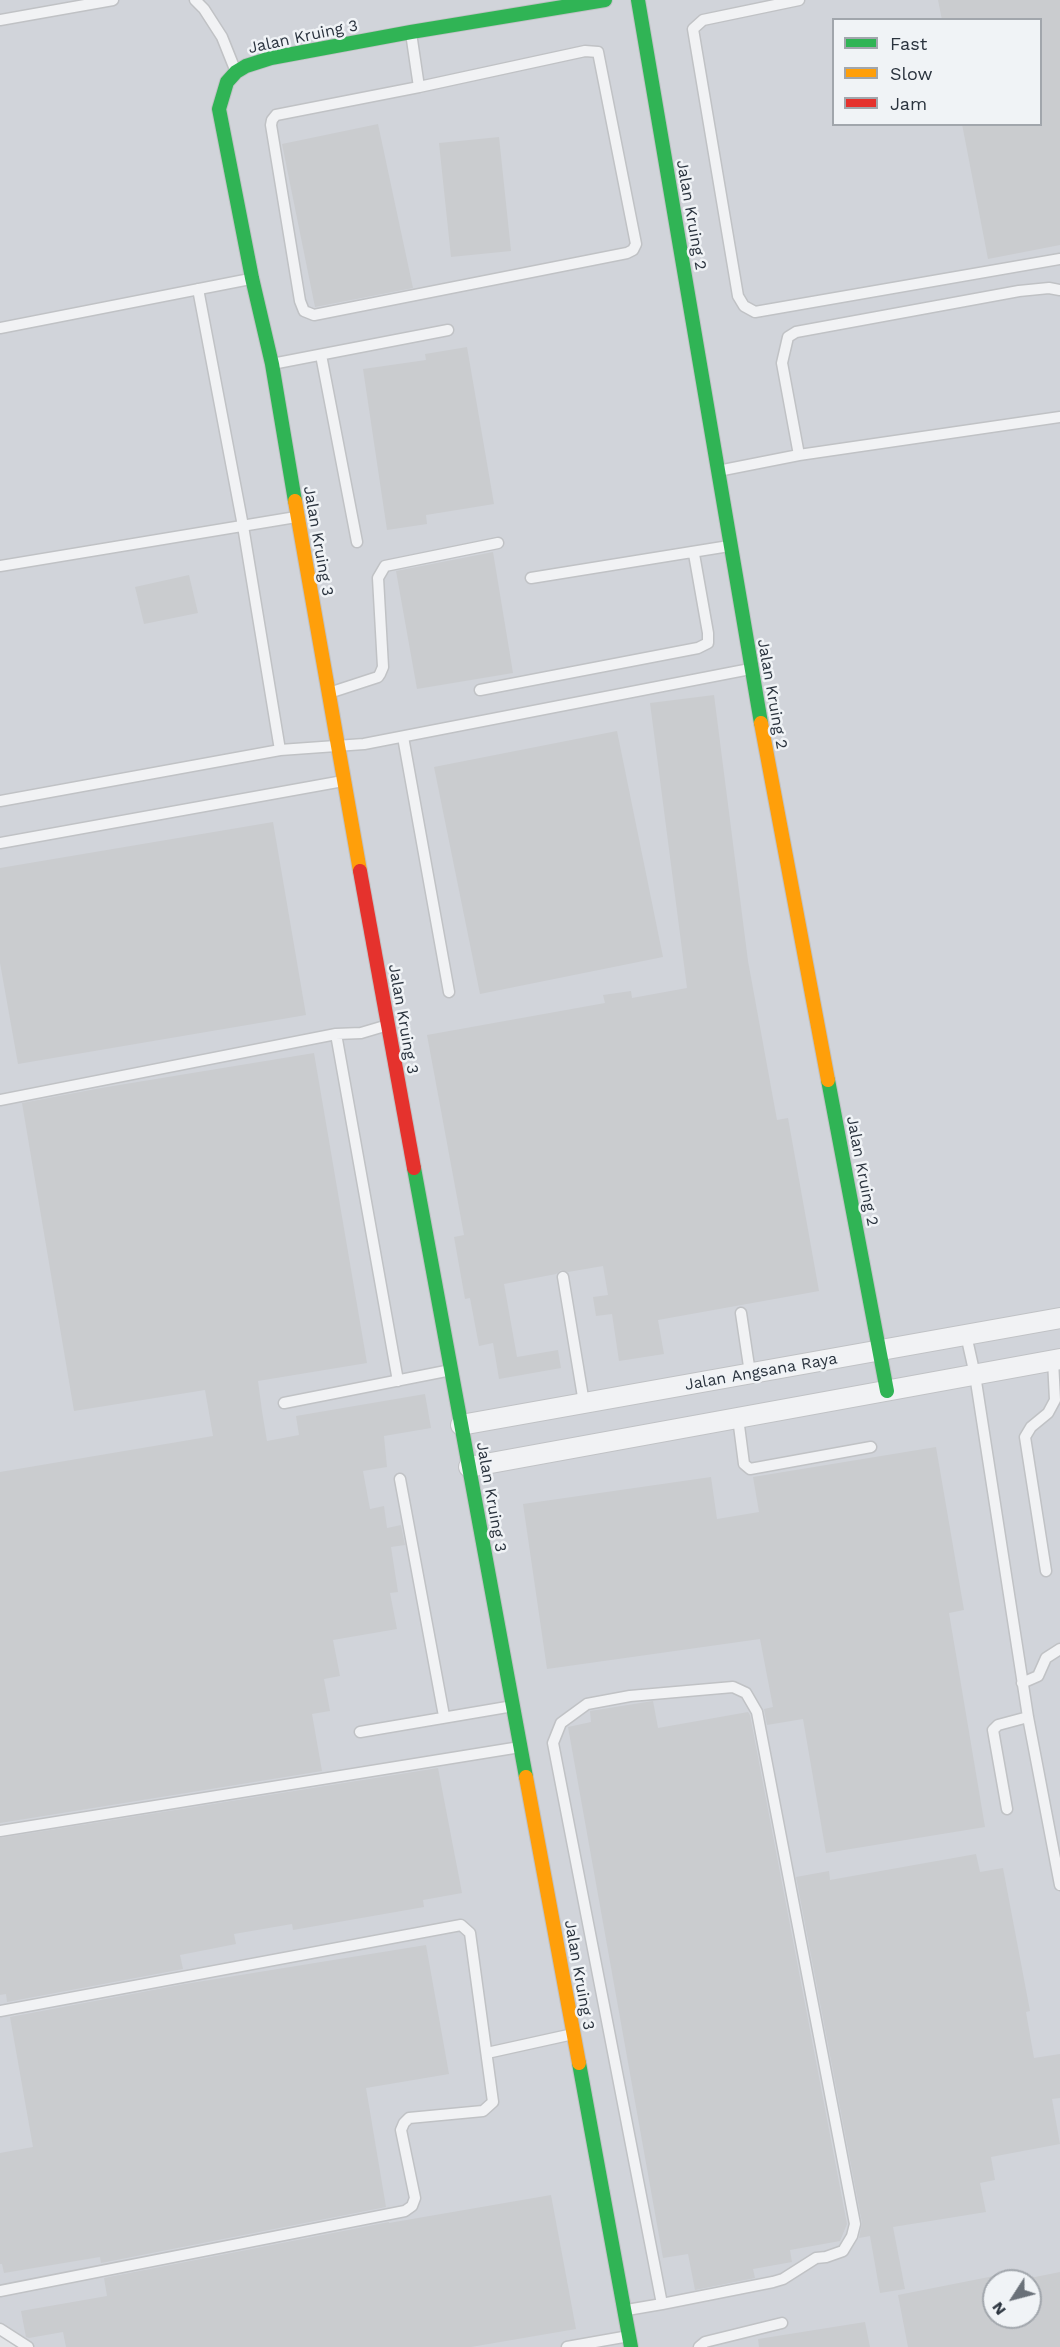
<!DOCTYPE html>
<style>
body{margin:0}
#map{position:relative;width:1060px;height:2347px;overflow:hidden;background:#e2e4e7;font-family:"Work Sans",sans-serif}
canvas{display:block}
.legend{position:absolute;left:832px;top:18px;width:210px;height:108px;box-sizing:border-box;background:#f0f3f6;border:2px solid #a1a6ac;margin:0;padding:8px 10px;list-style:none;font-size:18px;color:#2a333e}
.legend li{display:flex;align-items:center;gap:12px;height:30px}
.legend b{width:30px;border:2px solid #a1a6ac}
.north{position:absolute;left:982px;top:2269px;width:60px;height:60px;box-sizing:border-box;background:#f0f3f6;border:2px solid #a1a6ac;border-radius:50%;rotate:234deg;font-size:16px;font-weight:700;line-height:24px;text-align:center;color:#2a333e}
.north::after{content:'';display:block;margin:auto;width:21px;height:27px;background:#6a7179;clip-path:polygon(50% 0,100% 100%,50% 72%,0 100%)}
</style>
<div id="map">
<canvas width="1060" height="2347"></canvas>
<ul class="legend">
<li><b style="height:8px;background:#30b455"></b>Fast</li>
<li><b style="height:8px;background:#ff9f0a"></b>Slow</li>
<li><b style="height:8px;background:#e5322d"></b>Jam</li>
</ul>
<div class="north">N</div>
</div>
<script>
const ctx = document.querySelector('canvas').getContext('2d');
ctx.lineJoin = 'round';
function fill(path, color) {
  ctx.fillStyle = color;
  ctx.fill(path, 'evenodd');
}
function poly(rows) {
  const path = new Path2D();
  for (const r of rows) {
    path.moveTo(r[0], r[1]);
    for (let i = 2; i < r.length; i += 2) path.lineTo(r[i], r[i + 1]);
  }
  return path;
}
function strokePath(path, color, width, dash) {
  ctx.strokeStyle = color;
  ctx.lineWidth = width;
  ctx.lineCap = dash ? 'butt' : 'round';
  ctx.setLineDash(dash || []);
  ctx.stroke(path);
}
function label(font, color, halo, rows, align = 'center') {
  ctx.font = font + ' "Work Sans",sans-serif';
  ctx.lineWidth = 5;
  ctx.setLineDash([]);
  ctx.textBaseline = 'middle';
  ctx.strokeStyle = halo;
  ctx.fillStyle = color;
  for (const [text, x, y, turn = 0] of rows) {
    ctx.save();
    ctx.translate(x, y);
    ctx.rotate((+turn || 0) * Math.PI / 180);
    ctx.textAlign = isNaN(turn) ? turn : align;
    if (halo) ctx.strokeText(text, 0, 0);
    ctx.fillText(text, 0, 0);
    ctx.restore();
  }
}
fill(poly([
 [0,0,1060,0,1060,2347,24,2347,0,2330],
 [834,20,1040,20,1040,124,834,124],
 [994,2281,1030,2281,1030,2317,994,2317]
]), '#d1d4da');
fill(poly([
 [938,0,1060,0,1060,245,988,259,962,124,1041,124,1041,20,942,20],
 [378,124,413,288,315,307,282,144],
 [499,137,511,251,451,257,439,143],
 [467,347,494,504,426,515,427,524,387,530,363,369,426,360,425,354],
 [493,552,513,673,417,689,396,571],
 [189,575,198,613,144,624,135,587],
 [714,695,748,961,777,1120,788,1118,819,1291,658,1320,664,1354,619,1361,612,1314,596,1316,593,1297,608,1295,603,1266,568,1272,561,1270,556,1274,504,1284,517,1357,558,1350,561,1368,499,1379,493,1343,479,1346,470,1298,465,1299,454,1237,464,1235,427,1035,605,1003,603,995,631,991,632,998,687,988,650,703],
 [617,731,663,957,480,994,434,767],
 [273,822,306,1015,18,1064,0,963,0,868],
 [314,1053,367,1363,258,1381,262,1411,267,1441,299,1435,296,1416,425,1394,431,1428,384,1436,387,1467,363,1471,370,1509,384,1506,387,1528,401,1525,405,1545,391,1547,398,1592,390,1593,397,1629,333,1640,340,1676,324,1679,330,1711,312,1714,322,1771,0,1823,0,1472,213,1436,205,1390,74,1411,22,1103,101,1088],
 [936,1447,964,1610,949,1613,985,1827,826,1853,803,1719,767,1725,764,1709,773,1707,760,1639,547,1669,523,1504,711,1477,717,1519,759,1512,753,1477],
 [653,1701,658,1728,748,1712,750,1715,847,2224,840,2241,790,2250,792,2262,753,2269,755,2278,695,2290,688,2254,663,2258,568,1727,591,1722,590,1711],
 [438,1768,462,1893,423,1900,424,1907,293,1930,292,1924,234,1934,236,1944,180,1955,183,1969,7,2002,6,1994,0,1995,0,1838],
 [976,1854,980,1872,1003,1868,1030,2011,1026,2012,1034,2058,1060,2054,1060,2098,1052,2099,1060,2144,991,2157,995,2180,980,2183,986,2212,893,2227,905,2289,880,2293,870,2236,859,2238,862,2223,796,1877,829,1871,830,1880],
 [426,1945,449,2074,366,2088,386,2207,101,2263,100,2257,4,2273,2,2264,0,2264,0,2153,33,2147,10,2017,185,1984],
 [551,2195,576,2329,471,2347,66,2347,63,2332,29,2338,26,2337,21,2311,107,2296,104,2278,389,2222,389,2223],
 [1060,2272,1060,2347,908,2347,898,2295,994,2276,994,2317,1030,2317,1030,2278],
 [865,2322,870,2347,759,2347,758,2339]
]), '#cacccf');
const lane = poly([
 [195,0,204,9,222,37,236,72],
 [799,0,703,20,693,29,738,296,744,306,755,312,1060,259],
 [0,20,113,0],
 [411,33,419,87,276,115,272,120,271,125,300,301,304,311,314,315,627,253,633,250,636,244,598,52,585,51,419,87],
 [198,289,243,526,280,750],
 [0,328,250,279],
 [321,355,357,542],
 [272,364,448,330],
 [799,455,782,363,788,337,796,332,1019,291,1049,288,1060,290],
 [718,471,799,455,1060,417],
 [0,566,296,517],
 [531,578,729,546],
 [480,690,698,648,708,643,708,633,694,554],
 [329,693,378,677,380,674,383,667,378,578,385,566,498,543],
 [403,737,449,992],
 [0,801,280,750,364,744,750,669],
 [0,843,343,781],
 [336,1034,398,1381],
 [0,1100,336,1034,361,1033,388,1025],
 [563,1277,584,1403],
 [741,1313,750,1373],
 [966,1335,975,1375,1028,1717,1060,1885],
 [284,1403,451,1370],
 [738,1418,744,1464,750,1469,871,1447],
 [400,1479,444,1716],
 [1046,1571,1025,1437,1031,1427,1048,1413,1055,1400,1053,1360],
 [1022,1683,1038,1676,1046,1658,1060,1649],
 [360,1732,513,1706],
 [1007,1809,993,1730,998,1725,1028,1717],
 [0,1831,520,1747],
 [0,2011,461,1925,470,1933,493,2102,483,2111,409,2118,404,2123,401,2130,415,2198,412,2206,405,2211,0,2291],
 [487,2053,573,2034],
 [627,2310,662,2304,773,2282,783,2279,816,2258,826,2257,843,2251,852,2236,855,2224,757,1712,746,1693,733,1687,630,1696,587,1704,561,1723,553,1743,662,2304],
 [0,2329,28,2347],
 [567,2347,629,2336],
 [699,2347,705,2342,782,2323]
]);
const street = poly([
 [461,1425,1060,1318],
 [469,1467,1060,1359]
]);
const fast = poly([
 [638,0,761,723],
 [295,501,272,364,252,278,219,109,227,82,236,72,246,66,271,58,411,32,605,0],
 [828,1080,887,1391],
 [414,1168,526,1777],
 [579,2063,631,2347]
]);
const slow = poly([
 [295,501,360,871],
 [761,723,828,1080],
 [526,1777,579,2063]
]);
const jam = poly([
 [360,871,414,1168]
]);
strokePath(lane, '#c0c2c5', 13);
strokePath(street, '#c0c2c5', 22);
strokePath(fast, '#c0c2c5', 16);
strokePath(slow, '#c0c2c5', 16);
strokePath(jam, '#c0c2c5', 16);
strokePath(lane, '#f1f2f4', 10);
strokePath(street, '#f1f2f4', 20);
strokePath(fast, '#30b455', 14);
strokePath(slow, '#ff9f0a', 14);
strokePath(jam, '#e5322d', 14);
label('16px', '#2a333e', '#f0f3f6', [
 ["Jalan Kruing 3",303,37,-12],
 ["Jalan Kruing 2",691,215,80],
 ["Jalan Kruing 3",318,541,80],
 ["Jalan Kruing 2",772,694,80],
 ["Jalan Kruing 3",403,1019,80],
 ["Jalan Kruing 2",862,1171,79],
 ["Jalan Angsana Raya",761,1372,-10],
 ["Jalan Kruing 3",491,1497,80],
 ["Jalan Kruing 3",579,1975,80]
]);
</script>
